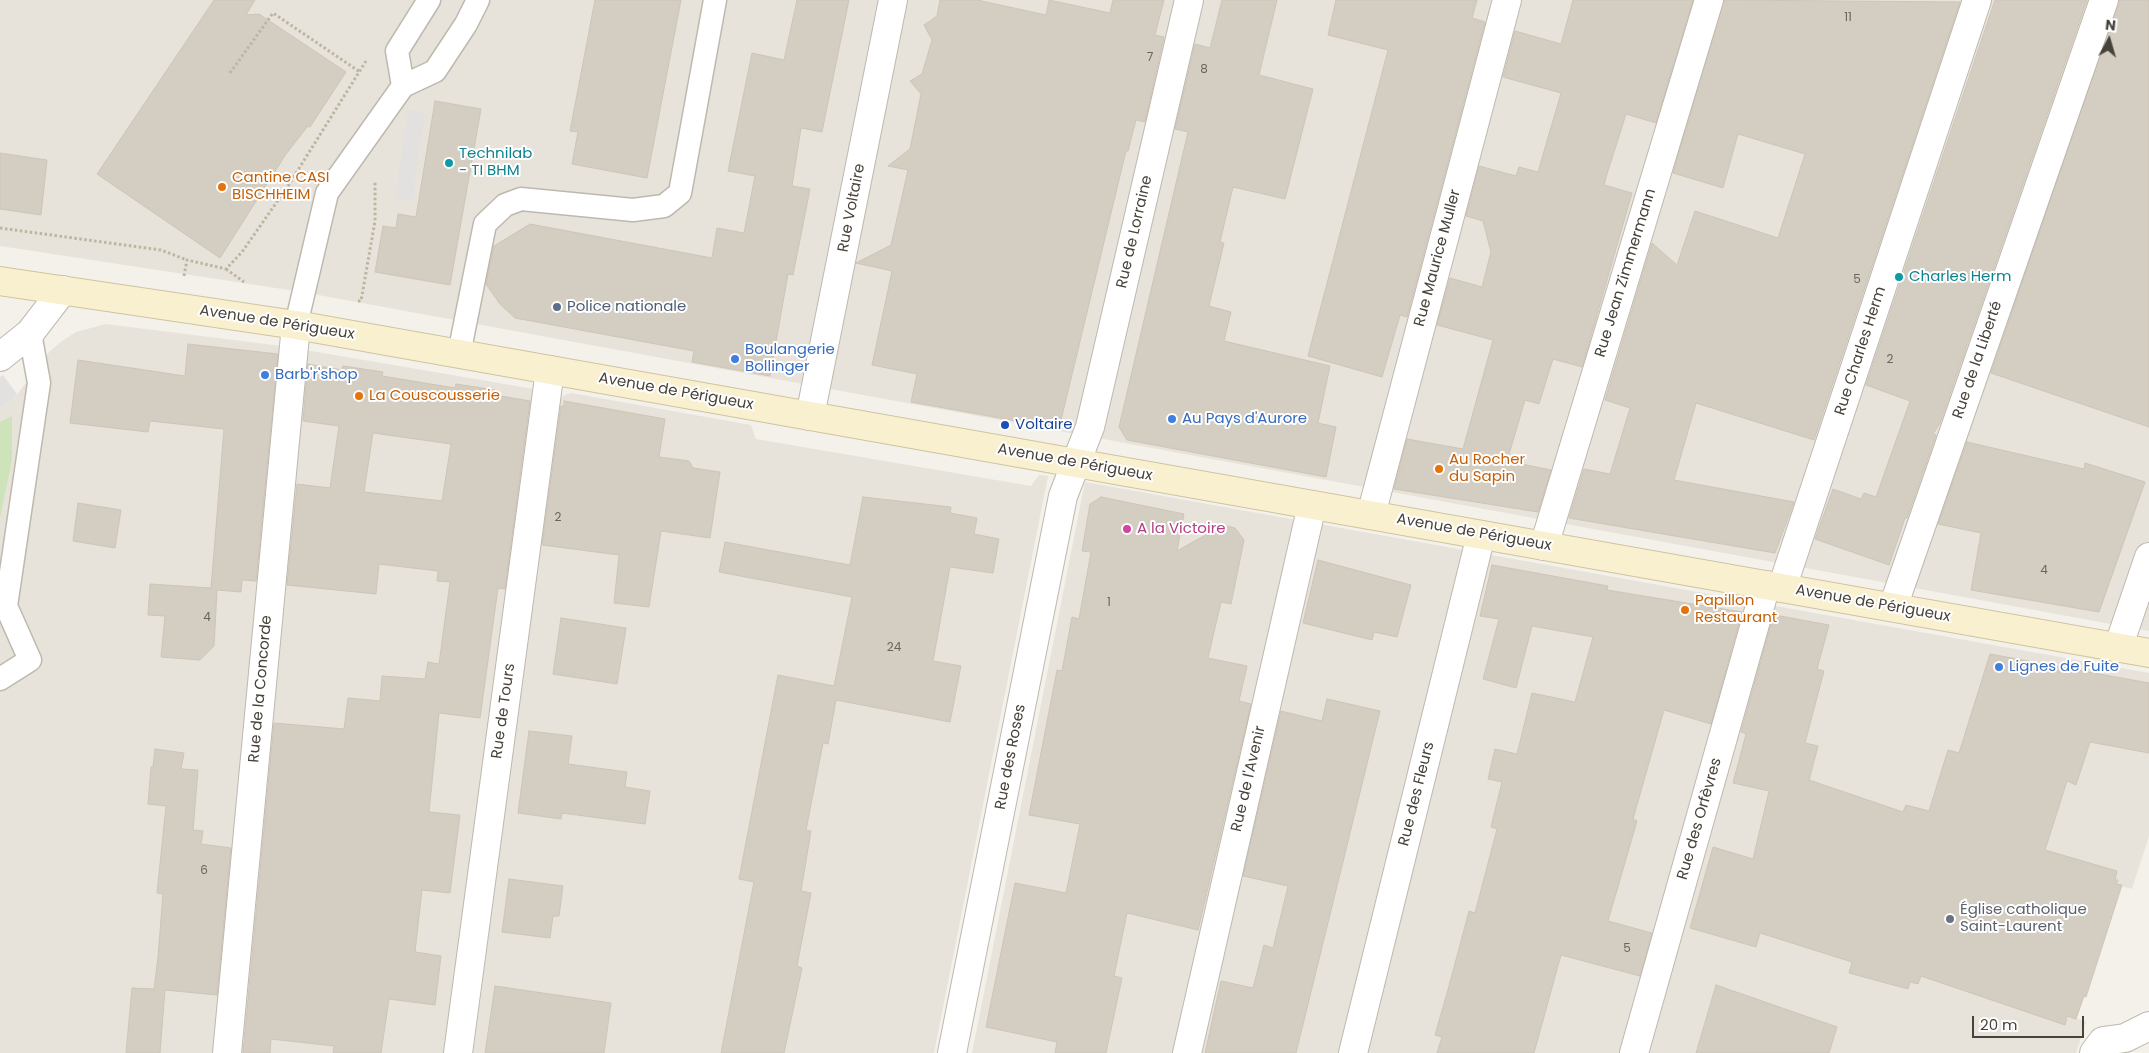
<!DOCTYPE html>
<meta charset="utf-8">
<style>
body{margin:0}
#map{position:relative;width:2149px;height:1053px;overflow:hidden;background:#f4f1eb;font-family:Poppins,sans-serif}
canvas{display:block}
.north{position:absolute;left:2084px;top:15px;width:50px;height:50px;-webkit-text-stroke:4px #fff;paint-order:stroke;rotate:6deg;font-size:14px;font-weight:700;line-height:20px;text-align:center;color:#47423a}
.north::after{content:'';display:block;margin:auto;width:18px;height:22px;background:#47423a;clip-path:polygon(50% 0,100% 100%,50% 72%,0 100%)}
.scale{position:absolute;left:1972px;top:1016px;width:112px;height:22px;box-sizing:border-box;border:2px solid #47423a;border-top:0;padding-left:6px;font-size:15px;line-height:18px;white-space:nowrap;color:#47423a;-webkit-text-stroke:4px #fff;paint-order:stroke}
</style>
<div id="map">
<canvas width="2149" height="1053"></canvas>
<div class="north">N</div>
<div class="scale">20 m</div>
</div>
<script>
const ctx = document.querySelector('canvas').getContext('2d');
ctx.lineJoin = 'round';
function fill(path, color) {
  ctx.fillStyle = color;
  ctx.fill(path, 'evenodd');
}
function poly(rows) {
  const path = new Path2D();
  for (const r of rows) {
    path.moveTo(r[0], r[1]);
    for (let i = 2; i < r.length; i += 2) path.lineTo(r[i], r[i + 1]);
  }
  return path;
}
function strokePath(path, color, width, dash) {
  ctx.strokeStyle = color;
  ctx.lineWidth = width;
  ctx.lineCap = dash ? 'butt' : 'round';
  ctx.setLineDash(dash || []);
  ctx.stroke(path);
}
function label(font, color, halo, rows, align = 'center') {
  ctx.font = font + ' Poppins,sans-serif';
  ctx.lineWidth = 4;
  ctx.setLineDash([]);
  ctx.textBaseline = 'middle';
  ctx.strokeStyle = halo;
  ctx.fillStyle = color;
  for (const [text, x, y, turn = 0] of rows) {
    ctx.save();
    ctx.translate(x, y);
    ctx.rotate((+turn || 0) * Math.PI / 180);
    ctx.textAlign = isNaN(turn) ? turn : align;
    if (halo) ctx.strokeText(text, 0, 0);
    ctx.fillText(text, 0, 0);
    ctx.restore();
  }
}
fill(poly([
 [0,0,2149,0,2149,631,302,292,0,246],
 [106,324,282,346,534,389,447,1053,0,1053,0,408,12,401,50,351,62,341,76,332],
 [571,393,751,425,756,439,1031,486,1039,475,1048,476,934,1053,473,1053,559,401,564,395],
 [1085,482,2149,673,2149,836,2132,889,2121,886,2076,1018,2086,1022,2076,1053,972,1053]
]), '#e7e3da');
fill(poly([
 [12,416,12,460,0,518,0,422]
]), '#cee3b9');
fill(poly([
 [408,110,425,112,412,201,395,199],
 [3,375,17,394,12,401,0,408,0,377]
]), '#e3e1df');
const building = poly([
 [214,0,255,0,246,15,259,14,346,72,310,127,308,126,286,154,220,258,97,174,214,0],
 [595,0,681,0,647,178,572,164,578,132,570,131,595,0],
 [797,0,849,0,822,132,801,128,792,186,810,189,793,275,788,274,770,376,692,362,694,351,515,318,500,304,486,284,494,246,530,224,712,258,717,228,744,233,755,176,728,171,752,53,784,60,797,0],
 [940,0,977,0,1046,15,1049,0,1110,13,1113,0,1164,0,1155,35,1164,37,1145,122,1136,120,1128,151,1126,151,1061,420,1050,427,911,402,917,374,872,365,892,271,856,263,891,245,908,170,888,166,910,149,921,94,910,81,922,74,932,40,924,25,937,16,940,0],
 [1222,0,1277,0,1259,75,1313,89,1285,199,1233,187,1220,242,1224,243,1209,306,1231,312,1224,341,1330,366,1318,423,1336,427,1326,477,1127,440,1119,427,1188,132,1175,129,1195,44,1210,48,1222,0],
 [1336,0,1477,0,1472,18,1485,22,1407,317,1400,315,1382,377,1308,356,1388,50,1328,35,1336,0],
 [1573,0,1693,0,1656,123,1626,114,1607,174,1604,185,1632,193,1582,367,1553,359,1539,404,1525,400,1507,461,1551,470,1538,512,1394,489,1407,439,1463,449,1493,340,1437,325,1450,278,1482,287,1491,252,1483,221,1466,216,1479,166,1516,176,1519,167,1538,172,1561,93,1503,77,1515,31,1561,44,1573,0],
 [1724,0,1960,2,1814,440,1696,403,1674,480,1794,502,1775,553,1569,518,1584,469,1610,474,1630,408,1605,400,1652,243,1677,265,1695,211,1778,238,1805,154,1738,134,1723,188,1673,173,1724,0],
 [1995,0,2087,0,1940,423,1933,434,1936,435,1907,518,1905,518,1889,565,1815,539,1833,489,1861,499,1864,493,1876,497,1910,401,1866,385,1995,0],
 [2119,0,2149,0,2149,427,1991,373,2119,0],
 [435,101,481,109,450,285,375,272,383,226,396,228,398,214,416,217,435,101],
 [0,153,47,160,41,215,0,209,0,153],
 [188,344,278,354,256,581,242,580,241,592,217,590,214,646,200,660,161,657,165,616,148,615,150,584,211,588,224,429,150,421,148,432,70,423,78,360,185,376,188,344],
 [308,364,342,370,343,366,383,372,382,376,455,388,456,384,495,390,495,395,530,401,505,589,498,588,480,718,439,713,429,812,460,815,450,893,422,890,415,952,441,956,435,1005,389,999,381,1053,333,1053,334,1046,271,1039,270,1053,243,1053,274,723,344,729,348,698,380,701,382,676,425,679,428,662,439,664,450,582,437,581,438,571,379,564,376,594,287,585,297,484,330,488,339,426,303,421,308,364],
 [373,433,451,444,442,501,364,492,373,433],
 [564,401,665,419,659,457,689,461,693,468,720,472,710,538,661,531,649,607,614,603,619,555,542,545,561,406,564,406,564,401],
 [1967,442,2084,469,2085,463,2145,482,2099,612,1971,590,1981,533,1938,524,1967,442],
 [863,497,951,507,950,513,977,518,974,534,999,539,993,573,950,567,933,661,961,666,950,722,836,700,828,744,823,743,806,830,811,831,801,891,811,893,797,966,802,968,784,1053,721,1053,754,882,739,879,778,675,834,686,852,597,719,572,725,542,850,565,863,497],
 [1101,497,1184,514,1177,551,1223,525,1235,528,1244,540,1231,604,1221,602,1208,658,1247,666,1239,701,1251,704,1198,930,1127,913,1114,976,1122,978,1106,1053,1055,1053,1057,1042,986,1027,1015,883,1066,893,1080,824,1029,815,1057,670,1062,671,1072,617,1079,619,1091,552,1082,551,1090,504,1101,497],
 [78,503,121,510,115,548,73,541,78,503],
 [1318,560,1411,585,1397,637,1374,632,1372,640,1303,623,1318,560],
 [1492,565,1608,586,1607,590,1742,612,1711,724,1664,710,1633,819,1637,821,1608,921,1652,933,1640,976,1561,955,1534,1053,1437,1053,1442,1037,1435,1035,1449,986,1469,911,1475,913,1497,829,1491,827,1502,782,1488,779,1495,749,1517,754,1532,693,1575,702,1593,637,1532,626,1516,688,1483,679,1499,619,1480,616,1492,565],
 [1780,616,1829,625,1817,669,1824,671,1805,743,1818,746,1809,780,1903,812,1906,805,1929,811,1948,750,1959,753,1990,654,2149,683,2149,753,2090,742,2076,785,2067,781,2045,850,2117,871,2115,880,2118,880,2116,884,2122,885,2086,997,2084,996,2076,1019,2067,1016,2065,1025,1921,976,1918,984,1910,982,1908,989,1849,973,1852,962,1760,933,1756,947,1690,928,1713,847,1753,859,1769,791,1733,783,1746,734,1741,732,1773,617,1779,618,1780,616],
 [561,618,626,628,617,684,553,674,561,618],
 [1327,699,1380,711,1296,1053,1205,1053,1221,981,1253,988,1264,945,1273,948,1288,886,1243,876,1281,711,1322,721,1327,699],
 [529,731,572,736,568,764,627,772,625,787,650,791,645,824,562,813,561,819,518,813,529,731],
 [155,749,184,753,181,769,198,770,193,830,203,831,201,844,231,848,217,995,165,990,160,1053,126,1053,132,988,154,989,158,957,163,894,157,893,166,806,148,804,151,767,153,767,155,749],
 [509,879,563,886,559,916,553,916,550,938,502,932,509,879],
 [1716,985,1837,1027,1829,1053,1696,1053,1716,985],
 [495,986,611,1003,604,1053,485,1053,495,986]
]);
fill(building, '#d4cdc2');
strokePath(building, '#cec5b6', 1);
const lane = poly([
 [403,86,397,51,429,0],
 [296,325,327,193,403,86,435,71,466,24,478,0],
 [459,354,485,224,505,205,521,199,633,210,664,206,680,193,715,0],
 [0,679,30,660,6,606,39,383,30,333]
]);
const street = poly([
 [0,357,30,333,63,290],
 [810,416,893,0],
 [1371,515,1507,0],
 [1544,546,1709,0],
 [1782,588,1977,0],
 [1893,607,2104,0],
 [2118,648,2149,557],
 [227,1053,296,325],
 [458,1053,550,370],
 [952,1053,1063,496,1090,427,1189,0],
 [1187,1053,1312,505],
 [1353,1053,1481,535],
 [1634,1053,1766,585],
 [2094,1053,2103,1041,2125,1038,2149,1026]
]);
const secondary = poly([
 [0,281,296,325,2149,653]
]);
strokePath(lane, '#beb9af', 25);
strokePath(street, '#beb9af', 30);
strokePath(secondary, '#cec4a0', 30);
strokePath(poly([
 [230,73,273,13,360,72],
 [0,228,161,250,187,260],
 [226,269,244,282],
 [184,276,187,260,226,269,242,252,288,186,366,61],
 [358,301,361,301,375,221,375,181]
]), '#beb5a1', 3, [2.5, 2.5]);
strokePath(lane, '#fff', 22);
strokePath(street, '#fff', 28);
strokePath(secondary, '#f9f0d0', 28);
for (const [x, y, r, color] of [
 [449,163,5,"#0f9aa8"],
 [222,187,5,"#e8710a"],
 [1899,277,5,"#0f9aa8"],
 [557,307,5,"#5c6f8a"],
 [735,359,5,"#3f7fe0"],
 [265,375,5,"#3f7fe0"],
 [359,396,5,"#e8710a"],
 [1172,419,5,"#3f7fe0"],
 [1005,425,5,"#1a4fb4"],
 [1439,469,5,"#e8710a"],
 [1127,529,5,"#d1479c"],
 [1685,610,5,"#e8710a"],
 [1999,667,5,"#3f7fe0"],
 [1950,919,5,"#6b7280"]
]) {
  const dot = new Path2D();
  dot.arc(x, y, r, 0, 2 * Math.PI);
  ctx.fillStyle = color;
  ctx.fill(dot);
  strokePath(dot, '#fff', 2);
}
label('12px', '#6a655c', null, [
 ["11",1848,18],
 ["7",1150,58],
 ["8",1204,70],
 ["5",1857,280],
 ["2",1890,360],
 ["2",558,518],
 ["4",2044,571],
 ["1",1109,603],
 ["4",207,618],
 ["24",894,648],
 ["6",204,871],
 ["5",1627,949]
]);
label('15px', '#0d838f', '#fff', [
 ["Technilab",459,154],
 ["- TI BHM",459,171],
 ["Charles Herm",1909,277]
], 'left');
label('15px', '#c56008', '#fff', [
 ["Cantine CASI",232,178],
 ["BISCHHEIM",232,195],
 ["La Couscousserie",369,396],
 ["Au Rocher",1449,460],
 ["du Sapin",1449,477],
 ["Papillon",1695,601],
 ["Restaurant",1695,618]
], 'left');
label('15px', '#47423a', '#fff', [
 ["Rue Voltaire",852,208,-79],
 ["Rue de Lorraine",1135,232,-77],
 ["Rue Maurice Muller",1438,258,-75],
 ["Rue Jean Zimmermann",1626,273,-73],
 ["Avenue de Périgueux",277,323,9],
 ["Rue Charles Herm",1861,351,-72],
 ["Rue de la Liberté",1978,360,-71],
 ["Avenue de Périgueux",676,392,10],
 ["Avenue de Périgueux",1075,463,10],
 ["Avenue de Périgueux",1474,533,10],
 ["Avenue de Périgueux",1873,604,10],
 ["Rue de la Concorde",261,689,-85],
 ["Rue de Tours",504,711,-82],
 ["Rue des Roses",1011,757,-79],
 ["Rue de l'Avenir",1249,779,-77],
 ["Rue des Fleurs",1417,794,-76],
 ["Rue des Orfèvres",1700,819,-74]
]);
label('15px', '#4e5e75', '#fff', [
 ["Police nationale",567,307]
], 'left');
label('15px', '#366cbe', '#fff', [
 ["Boulangerie",745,350],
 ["Bollinger",745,367],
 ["Barb'r'shop",275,375],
 ["Au Pays d'Aurore",1182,419],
 ["Lignes de Fuite",2009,667]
], 'left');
label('15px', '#164399', '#fff', [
 ["Voltaire",1015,425]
], 'left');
label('15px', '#b23c85', '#fff', [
 ["A la Victoire",1137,529]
], 'left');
label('15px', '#5b616d', '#fff', [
 ["Église catholique",1960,910],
 ["Saint-Laurent",1960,927]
], 'left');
</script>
